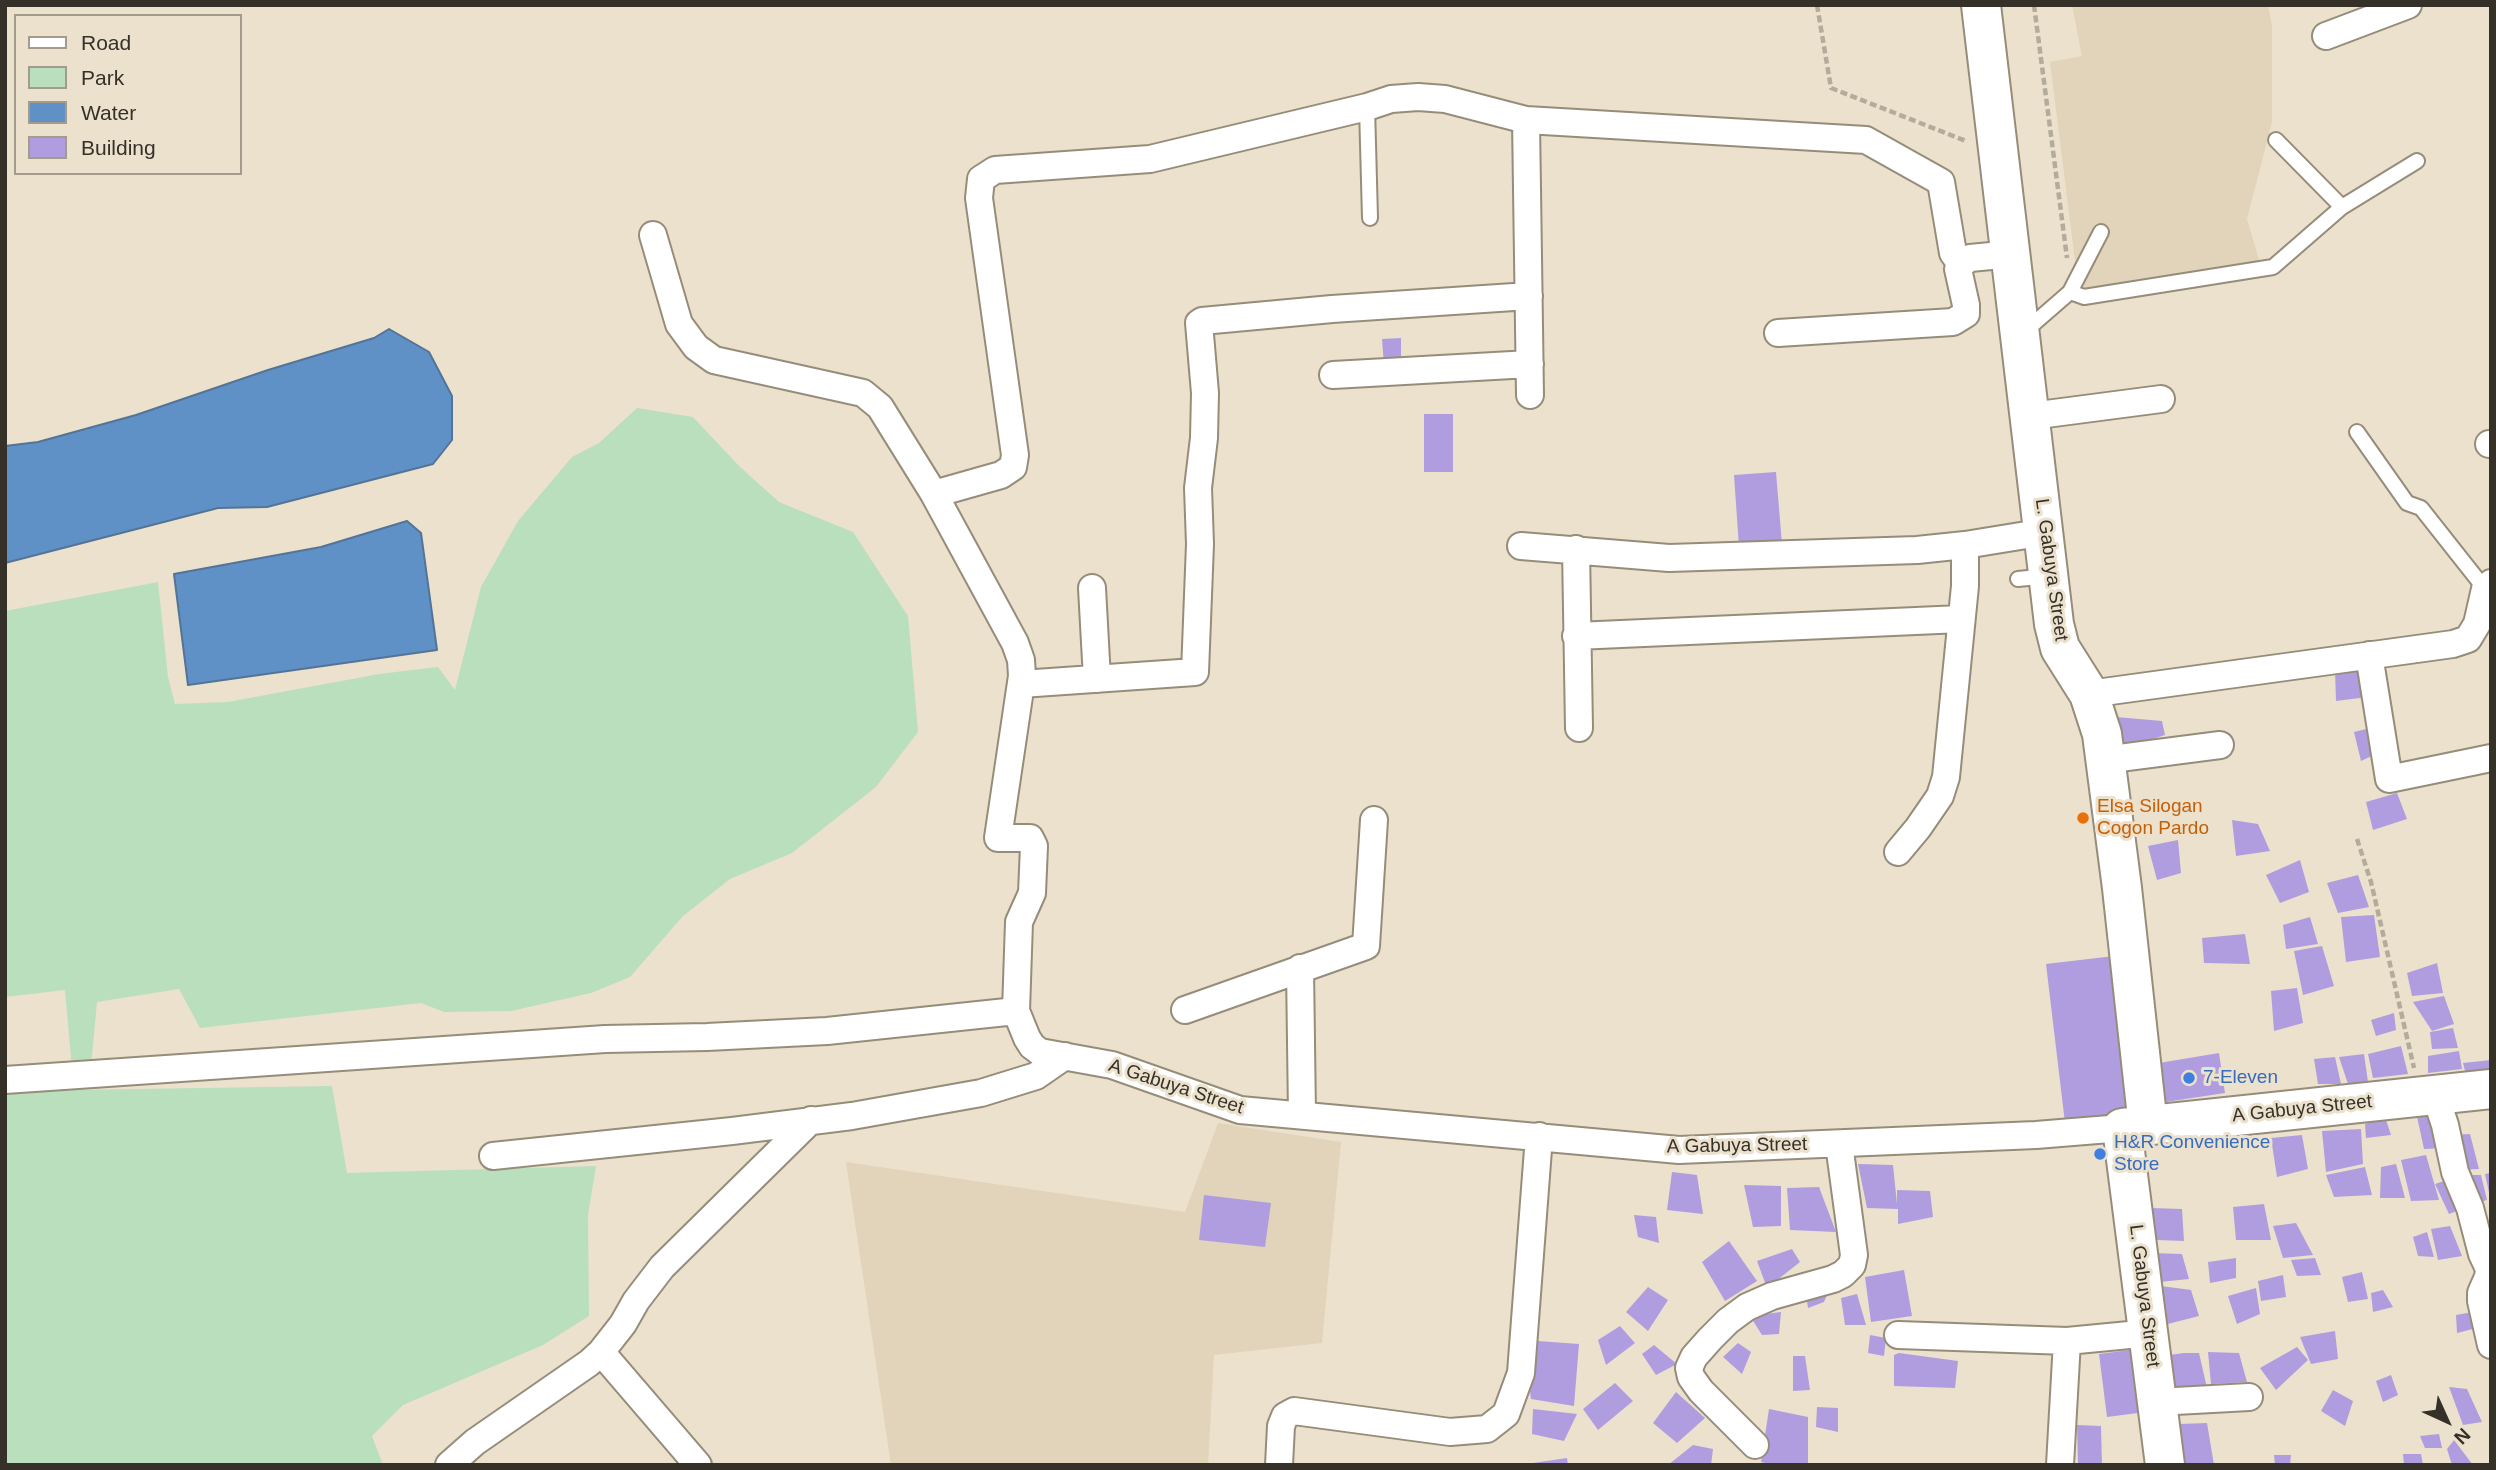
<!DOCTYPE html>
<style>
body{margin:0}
#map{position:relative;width:2496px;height:1470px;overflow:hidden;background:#ece1cd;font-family:Arial,sans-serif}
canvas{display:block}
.frame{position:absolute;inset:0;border:7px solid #353129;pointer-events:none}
.legend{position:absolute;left:14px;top:14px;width:228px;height:161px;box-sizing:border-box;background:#ece1cd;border:2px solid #a39b8b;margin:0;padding:9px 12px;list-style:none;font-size:21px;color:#353129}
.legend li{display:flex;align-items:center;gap:14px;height:35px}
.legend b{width:35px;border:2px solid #a39b8b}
.north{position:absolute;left:2412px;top:1386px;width:70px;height:70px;-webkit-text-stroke:5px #ece1cd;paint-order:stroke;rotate:135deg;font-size:19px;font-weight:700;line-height:28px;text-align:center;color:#353129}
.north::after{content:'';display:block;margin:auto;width:24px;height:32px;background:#353129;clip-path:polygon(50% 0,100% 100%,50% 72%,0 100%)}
</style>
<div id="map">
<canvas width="2496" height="1470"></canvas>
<div class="frame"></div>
<ul class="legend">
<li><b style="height:9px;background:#fff"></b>Road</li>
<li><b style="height:19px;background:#badfbd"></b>Park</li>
<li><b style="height:19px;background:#6091c6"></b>Water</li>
<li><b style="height:19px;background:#b09ddf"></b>Building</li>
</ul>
<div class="north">N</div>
</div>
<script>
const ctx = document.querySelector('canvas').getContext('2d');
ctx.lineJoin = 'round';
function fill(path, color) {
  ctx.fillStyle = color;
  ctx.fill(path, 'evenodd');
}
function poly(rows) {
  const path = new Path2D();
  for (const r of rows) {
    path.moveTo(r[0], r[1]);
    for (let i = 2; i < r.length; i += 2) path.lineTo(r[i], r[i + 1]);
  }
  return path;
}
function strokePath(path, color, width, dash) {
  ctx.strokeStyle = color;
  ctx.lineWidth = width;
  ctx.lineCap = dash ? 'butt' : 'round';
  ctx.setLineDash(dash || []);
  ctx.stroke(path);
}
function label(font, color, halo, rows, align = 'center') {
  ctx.font = font + ' Arial,sans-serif';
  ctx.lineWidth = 6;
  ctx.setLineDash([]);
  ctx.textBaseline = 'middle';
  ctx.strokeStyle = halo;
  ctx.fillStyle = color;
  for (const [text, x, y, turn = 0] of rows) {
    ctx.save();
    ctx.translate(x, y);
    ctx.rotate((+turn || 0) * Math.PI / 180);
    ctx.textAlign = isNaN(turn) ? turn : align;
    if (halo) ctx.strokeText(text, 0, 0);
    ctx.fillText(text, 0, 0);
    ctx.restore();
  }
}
fill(poly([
 [2072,5,2268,5,2272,25,2272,122,2247,219,2260,263,2081,291,2075,261,2050,62,2082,56],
 [1218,1123,1341,1142,1322,1343,1214,1355,1208,1465,891,1465,846,1162,1185,1212]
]), '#e2d4ba');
fill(poly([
 [637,408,693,417,739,466,779,502,853,532,908,616,918,732,876,787,792,853,730,879,683,916,630,977,591,993,511,1011,444,1012,421,1003,200,1028,179,989,97,1002,91,1066,72,1069,65,990,5,997,5,611,158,582,168,677,175,704,228,702,379,674,438,667,455,690,481,587,518,521,572,457,599,443],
 [332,1086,347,1173,596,1166,588,1215,589,1316,543,1345,403,1405,372,1436,383,1465,5,1465,5,1091]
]), '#badfbd');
const water = poly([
 [389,329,429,352,452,396,452,440,433,464,267,507,218,508,5,563,5,446,38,442,136,415,268,370,374,338,389,329],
 [407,521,421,533,437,650,188,685,174,574,321,547,407,521]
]);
fill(water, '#6091c6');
strokePath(water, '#537497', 2);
fill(poly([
 [1401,338,1401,366,1384,365,1382,339],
 [1424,414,1453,414,1453,472,1424,472],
 [1776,472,1782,544,1739,547,1734,475],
 [2335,670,2364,672,2368,697,2336,701],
 [2116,717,2162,721,2165,735,2119,750],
 [2374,727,2376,754,2361,761,2354,732],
 [2397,793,2407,819,2373,830,2366,802],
 [2232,820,2258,824,2270,851,2236,856],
 [2178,840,2181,873,2157,880,2148,846],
 [2300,860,2309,892,2280,903,2266,875],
 [2358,875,2369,907,2338,913,2327,883],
 [2374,915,2380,957,2346,962,2341,917],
 [2310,917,2318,944,2286,949,2283,925],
 [2245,934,2250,964,2204,963,2202,938],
 [2322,946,2334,986,2303,995,2294,951],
 [2114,956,2132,1115,2065,1123,2046,964],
 [2437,963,2443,993,2412,996,2407,973],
 [2297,988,2303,1023,2274,1031,2271,991],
 [2444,996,2454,1024,2432,1031,2413,1002],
 [2394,1013,2396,1030,2376,1036,2371,1020],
 [2453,1028,2458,1048,2432,1049,2430,1032],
 [2401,1046,2408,1074,2373,1078,2368,1054],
 [2459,1051,2462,1069,2428,1073,2428,1056],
 [2219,1053,2225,1093,2159,1103,2153,1064],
 [2364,1054,2368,1082,2348,1084,2339,1057],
 [2335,1057,2341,1084,2318,1084,2314,1059],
 [2491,1060,2491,1078,2468,1083,2463,1063],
 [2438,1110,2446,1148,2424,1149,2416,1112],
 [2385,1117,2391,1135,2366,1138,2365,1124],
 [2361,1129,2363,1164,2326,1172,2322,1131],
 [2470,1134,2479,1169,2459,1170,2448,1135],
 [2302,1135,2308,1169,2277,1177,2271,1138],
 [2426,1155,2439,1200,2411,1201,2401,1160],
 [1858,1164,1893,1165,1897,1204,1897,1190,1930,1191,1933,1217,1898,1224,1898,1209,1867,1208],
 [2396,1164,2405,1198,2380,1198,2381,1167],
 [2365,1167,2372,1195,2334,1197,2326,1175],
 [1672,1172,1697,1175,1703,1214,1667,1210],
 [2491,1173,2491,1196,2490,1197,2485,1174],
 [2460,1175,2481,1175,2487,1200,2470,1205],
 [2456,1177,2467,1207,2449,1214,2435,1184],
 [1744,1185,1781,1186,1781,1226,1753,1227],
 [1819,1187,1836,1232,1790,1230,1787,1188],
 [1204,1195,1271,1203,1265,1247,1199,1240],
 [2264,1204,2271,1240,2236,1240,2233,1207],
 [2151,1208,2182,1209,2184,1241,2157,1240],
 [1634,1215,1656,1217,1659,1243,1638,1237],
 [2296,1223,2313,1255,2283,1258,2273,1226],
 [2450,1226,2462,1256,2438,1260,2431,1229],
 [2427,1232,2434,1257,2418,1256,2413,1237],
 [1729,1241,1757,1281,1725,1301,1702,1262],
 [1792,1249,1800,1262,1767,1288,1757,1261],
 [2151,1253,2182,1254,2189,1279,2159,1282],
 [2236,1258,2236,1278,2210,1283,2208,1262],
 [2315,1258,2321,1275,2297,1276,2291,1260],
 [1904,1270,1912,1316,1871,1322,1865,1277],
 [2362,1272,2368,1299,2348,1302,2342,1277],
 [2283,1275,2286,1297,2261,1301,2258,1281],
 [2161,1286,2191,1290,2199,1316,2164,1325],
 [1648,1287,1668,1300,1648,1331,1626,1312],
 [1830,1288,1824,1302,1808,1308,1806,1295],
 [2256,1288,2260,1314,2237,1324,2228,1296],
 [2383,1290,2393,1307,2373,1312,2371,1293],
 [1857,1294,1866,1325,1845,1325,1841,1298],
 [1781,1312,1779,1334,1762,1335,1750,1316],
 [2473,1312,2477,1328,2457,1333,2456,1315],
 [1620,1326,1635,1343,1606,1365,1598,1340],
 [2335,1331,2338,1359,2311,1364,2300,1337],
 [1870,1335,1886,1338,1884,1356,1868,1353],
 [1524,1340,1579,1344,1574,1406,1531,1399],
 [1738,1343,1751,1352,1742,1374,1723,1357],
 [1654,1345,1677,1364,1656,1375,1642,1354],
 [2297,1347,2308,1360,2276,1390,2260,1368],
 [2130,1350,2138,1413,2107,1417,2099,1354],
 [2208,1352,2239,1353,2247,1382,2211,1384],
 [1899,1353,1958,1361,1955,1388,1894,1386,1894,1355],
 [2184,1353,2199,1353,2207,1388,2176,1392,2169,1355],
 [1793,1356,1805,1356,1810,1390,1793,1391],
 [2391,1375,2398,1395,2383,1402,2376,1381],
 [1615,1383,1633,1401,1598,1430,1583,1409],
 [2449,1387,2467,1389,2482,1422,2463,1425],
 [2333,1390,2353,1401,2345,1426,2321,1411],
 [1676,1392,1705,1418,1677,1443,1653,1423],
 [1817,1407,1838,1408,1838,1432,1816,1427],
 [1533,1409,1577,1414,1564,1441,1532,1434],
 [1769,1409,1808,1417,1808,1465,1773,1465,1761,1462],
 [2207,1423,2214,1465,2184,1465,2179,1424],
 [2077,1425,2101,1426,2102,1465,2078,1465],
 [2439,1434,2442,1448,2425,1448,2420,1436],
 [2454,1440,2473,1465,2452,1465,2447,1449],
 [1693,1445,1713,1449,1711,1465,1668,1465],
 [2403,1454,2421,1454,2423,1465,2404,1465],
 [2274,1455,2291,1455,2290,1465,2275,1465],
 [1567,1458,1568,1465,1533,1465,1533,1463]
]), '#b09ddf');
const lane = poly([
 [1367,107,1370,218],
 [2276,140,2342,207],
 [2070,292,2084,297,2273,267,2342,207,2417,161],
 [2024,332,2070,292,2101,232],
 [2357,432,2407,503,2421,508,2485,589],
 [2018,579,2048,576]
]);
const street = poly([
 [2326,36,2408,5],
 [1526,120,1530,395],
 [653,235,679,324,696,347,714,360,863,393,880,407,934,494,1015,643,1021,660,1022,676,998,838,1030,838,1034,846,1032,893,1019,922,1016,1011,1027,1038,1032,1046,1040,1052,1112,1065,1240,1110,1679,1150,2036,1135,2122,1128],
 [1961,264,1970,258,2012,254],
 [1333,375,1530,364],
 [2031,416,2161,399],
 [2489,444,2491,444],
 [934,494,1001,475,1013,467,1015,455,979,198,981,179,995,170,1150,159,1367,107,1391,99,1418,97,1445,99,1526,120,1866,140,1941,182,1953,253,1961,264,1958,269,1966,305,1966,314,1953,322,1778,333],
 [1521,546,1669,558,1917,550,1965,545,2045,532],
 [1576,549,1579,728],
 [1092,588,1097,679],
 [1576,636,1961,619],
 [2369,655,2389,779,2491,758],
 [1021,684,1195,672,1200,544,1198,488,1204,438,1205,393,1199,323,1202,321,1332,309,1529,296],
 [2089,694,2453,644,2468,639,2477,624,2485,589,2491,583],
 [2104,760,2220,745],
 [1898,852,1918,828,1940,796,1946,777,1965,586,1965,545],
 [1300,968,1302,1115],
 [1185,1010,1366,946,1374,820],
 [5,1080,605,1039,707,1037,827,1031,1016,1011],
 [2435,1095,2445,1125,2455,1172,2470,1208,2482,1254,2489,1269,2488,1277,2481,1293,2481,1301,2491,1345],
 [493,1156,732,1131,852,1116,981,1093,1036,1076,1065,1056],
 [1898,1335,2067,1341],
 [601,1352,698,1465],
 [2157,1402,2249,1397],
 [1755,1445,1701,1391,1691,1377,1689,1368,1694,1357,1710,1339,1728,1321,1747,1307,1772,1296,1833,1279,1843,1274,1852,1265,1854,1255,1839,1144],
 [449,1465,475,1442,589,1363,601,1352,623,1324,636,1301,662,1267,811,1120],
 [1279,1465,1281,1426,1285,1416,1294,1411,1450,1432,1487,1429,1506,1414,1521,1373,1539,1136],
 [2060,1465,2067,1341,2150,1333]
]);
const secondary = poly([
 [1981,5,2054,624,2060,648,2089,694,2102,734,2122,888,2148,1126],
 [2165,1465,2122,1128,2491,1089]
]);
strokePath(lane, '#968c7a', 18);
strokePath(street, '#968c7a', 30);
strokePath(secondary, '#968c7a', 42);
strokePath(poly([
 [1817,5,1831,88,1966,141],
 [2034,5,2067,258],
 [2357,839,2371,882,2414,1068]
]), '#b4ac9b', 4.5, [7, 3.5]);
strokePath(lane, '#fff', 14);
strokePath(street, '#fff', 26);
strokePath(secondary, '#fff', 38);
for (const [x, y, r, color] of [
 [2083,818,7,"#e8710a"],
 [2189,1078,7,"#3f7fe0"],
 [2100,1154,7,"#3f7fe0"]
]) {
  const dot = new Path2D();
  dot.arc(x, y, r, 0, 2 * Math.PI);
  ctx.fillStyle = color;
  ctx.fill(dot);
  strokePath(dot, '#ece1cd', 2.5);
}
label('19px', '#353129', '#ece1cd', [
 ["L. Gabuya Street",2051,570,82],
 ["A Gabuya Street",1176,1087,18],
 ["A Gabuya Street",2302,1109,-6],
 ["A Gabuya Street",1737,1146,-1],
 ["L. Gabuya Street",2144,1296,83]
]);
label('19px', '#c56008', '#ece1cd', [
 ["Elsa Silogan",2097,807],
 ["Cogon Pardo",2097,829]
], 'left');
label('19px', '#366cbe', '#ece1cd', [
 ["7-Eleven",2203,1078],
 ["H&R Convenience",2114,1143],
 ["Store",2114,1165]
], 'left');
</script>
